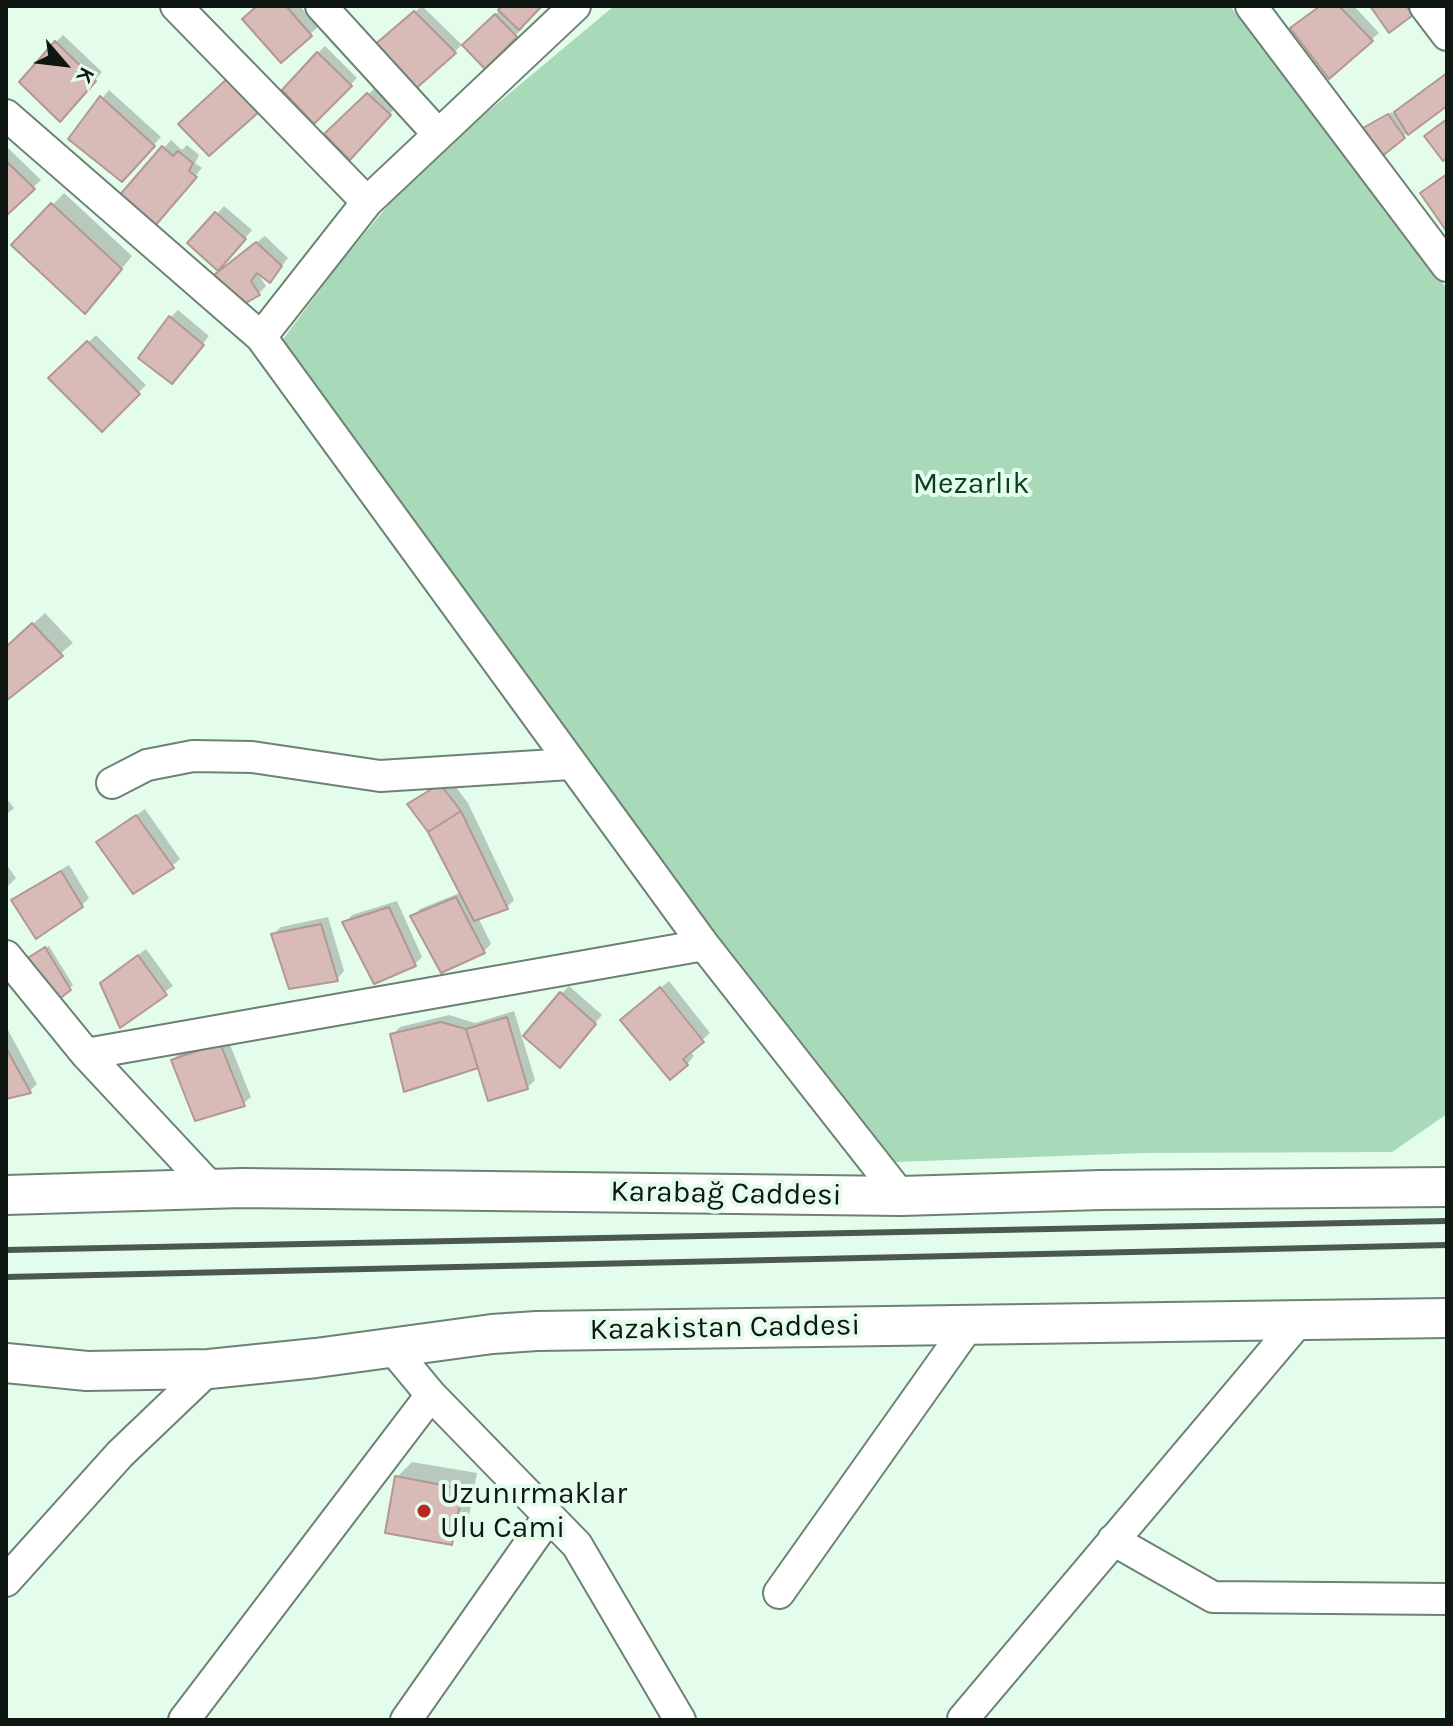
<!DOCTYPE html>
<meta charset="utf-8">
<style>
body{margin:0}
#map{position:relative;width:1453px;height:1726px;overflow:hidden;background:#e4fceb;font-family:Karla,sans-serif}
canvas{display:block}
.frame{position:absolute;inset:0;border:8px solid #0f1712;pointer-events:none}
.north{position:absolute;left:24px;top:24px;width:80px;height:80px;-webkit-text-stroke:6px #e4fceb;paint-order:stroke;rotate:118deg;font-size:22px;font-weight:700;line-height:32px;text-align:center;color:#0f1712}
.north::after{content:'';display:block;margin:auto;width:28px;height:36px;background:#0f1712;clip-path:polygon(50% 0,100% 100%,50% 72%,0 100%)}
</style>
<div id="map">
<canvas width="1453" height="1726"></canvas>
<div class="frame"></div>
<div class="north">K</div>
</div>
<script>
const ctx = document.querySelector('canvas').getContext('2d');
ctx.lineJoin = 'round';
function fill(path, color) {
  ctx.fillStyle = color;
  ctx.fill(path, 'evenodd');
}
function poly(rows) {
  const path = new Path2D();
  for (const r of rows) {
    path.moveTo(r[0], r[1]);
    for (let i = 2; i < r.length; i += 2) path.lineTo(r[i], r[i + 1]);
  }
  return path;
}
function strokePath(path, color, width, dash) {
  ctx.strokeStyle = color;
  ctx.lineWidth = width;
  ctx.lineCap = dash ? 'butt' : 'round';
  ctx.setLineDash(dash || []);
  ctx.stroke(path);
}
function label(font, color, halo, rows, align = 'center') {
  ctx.font = font + ' Karla,sans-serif';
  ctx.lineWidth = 8;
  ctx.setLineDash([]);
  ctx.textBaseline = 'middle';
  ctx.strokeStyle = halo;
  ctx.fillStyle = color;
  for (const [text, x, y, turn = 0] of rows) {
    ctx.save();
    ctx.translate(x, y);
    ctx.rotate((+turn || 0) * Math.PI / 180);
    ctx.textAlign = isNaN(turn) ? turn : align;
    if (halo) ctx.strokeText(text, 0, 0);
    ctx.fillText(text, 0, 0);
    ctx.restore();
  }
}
fill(poly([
 [614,6,1230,6,1447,289,1447,1114,1392,1152,1143,1153,896,1162,617,807,272,354,343,259,418,170]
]), '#a8d9b8');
fill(poly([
 [259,6,300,6,318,27,281,60],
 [422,6,462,45,454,52,383,40],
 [504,6,539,6,520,26,523,28,485,66,465,45],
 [1320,6,1354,6,1379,33,1329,76,1293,28],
 [63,35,102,72,67,111,56,42],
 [325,46,357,78,314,122,318,53],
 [1447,73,1447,103,1403,136,1367,127,1392,112,1394,114],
 [376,87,397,106,357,150,327,134],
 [109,90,161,137,122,179,70,139],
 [171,140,182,150,187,145,199,155,195,163,202,168,161,216,164,148],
 [6,146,41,180,6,213],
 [64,193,132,256,96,300,14,245],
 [224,206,252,230,225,261,190,243],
 [265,236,288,258,270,280,255,269,266,286,259,293,224,268],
 [178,310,209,336,179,374,170,318],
 [96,335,146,385,102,429,51,378],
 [45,613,73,643,6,698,6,648],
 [448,777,468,803,514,900,507,907,478,917,491,944,484,951,412,917,420,909,462,892,430,831,409,804],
 [6,798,14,808,6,815],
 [145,809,180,859,172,866,98,842],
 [6,864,16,878,6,888],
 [69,865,89,898,81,906,14,901,21,893],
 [397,901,422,957,415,964,345,923,352,915],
 [328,917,344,971,337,979,273,934,281,927],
 [49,946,73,985,58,997,31,956],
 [146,949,173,986,120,1025,102,983],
 [669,981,710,1033,690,1051,694,1056,687,1064,631,1013],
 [569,986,602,1015,567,1057,561,994],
 [514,1011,535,1080,527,1088,479,1065,392,1035,400,1027,449,1015,475,1023],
 [8,1030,37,1084,30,1091,6,1097],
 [227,1037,251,1097,243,1104,173,1060,180,1053],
 [412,1462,477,1473,467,1527,452,1543,397,1477]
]), '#0003');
const building = poly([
 [257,6,286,6,312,36,281,63,242,19,257,6],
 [502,6,542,6,519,30,498,10,502,6],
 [1320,6,1339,6,1373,41,1329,79,1290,28,1320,6],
 [1370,6,1406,6,1413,15,1389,33,1370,6],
 [414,11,456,53,411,93,372,47,414,11],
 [495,14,517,37,485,69,462,45,495,14],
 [55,41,96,81,60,122,19,82,55,41],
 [317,52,352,86,314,124,282,90,317,52],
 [1447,73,1447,106,1408,135,1394,112,1447,73],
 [229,77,259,112,209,156,178,124,229,77],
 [367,93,391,115,350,160,324,134,367,93],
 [100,96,155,146,122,182,68,139,100,96],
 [1388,114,1405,138,1381,157,1361,129,1388,114],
 [1447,119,1447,158,1443,161,1424,136,1447,119],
 [162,146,173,156,178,151,193,163,189,171,197,177,154,227,118,197,162,146],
 [6,161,35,189,6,216,6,161],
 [1447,174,1447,232,1420,193,1447,174],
 [51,203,122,269,85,314,11,245,51,203],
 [215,212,246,239,218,271,187,243,215,212],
 [256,242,282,266,270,283,257,273,251,281,260,295,244,304,214,275,256,242],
 [169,316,204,345,172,384,138,358,169,316],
 [87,341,140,394,102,432,48,378,87,341],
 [32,623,63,656,6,701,6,647,32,623],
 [440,784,461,811,428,832,407,804,440,784],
 [461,811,508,909,474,921,428,832,461,811],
 [136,815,174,868,133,894,96,842,136,815],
 [61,871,83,907,36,939,11,900,61,871],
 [456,897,485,953,441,973,410,916,456,897],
 [389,907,416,966,374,984,342,922,389,907],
 [321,924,338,981,289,989,271,934,321,924],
 [45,947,71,990,58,1000,26,959,45,947],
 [138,955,167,995,120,1028,100,983,138,955],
 [660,987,704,1042,683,1059,688,1065,670,1080,620,1020,660,987],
 [560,992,596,1024,560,1068,523,1036,560,992],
 [507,1017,528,1089,488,1101,466,1029,507,1017],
 [441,1022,466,1029,478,1068,404,1092,390,1034,441,1022],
 [220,1043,245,1106,195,1121,171,1060,220,1043],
 [6,1048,31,1093,6,1099,6,1048],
 [395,1476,463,1489,452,1545,385,1533,395,1476]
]);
fill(building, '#d8bbb6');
strokePath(building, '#b39793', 2);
const minor = poly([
 [176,6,367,202],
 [321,6,438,134],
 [1251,6,1447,266],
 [1425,6,1447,35],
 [6,115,261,337,704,945,901,1196],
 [261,337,367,202,575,6],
 [112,783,147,765,193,756,252,757,380,776,570,764],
 [6,956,86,1054,212,1189],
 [86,1054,704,945],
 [392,1348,431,1395,577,1545,680,1720],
 [1113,1540,1213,1597,1447,1599],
 [6,1581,120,1454,209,1369],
 [779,1593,969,1325],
 [963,1719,1299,1321],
 [184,1720,431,1395],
 [406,1720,549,1516]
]);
const major = poly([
 [6,1195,242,1188,901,1196,1101,1190,1447,1187],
 [6,1363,87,1371,209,1369,316,1358,492,1334,537,1331,1447,1318]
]);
strokePath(minor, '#6d8273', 34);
strokePath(major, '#6d8273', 42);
strokePath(minor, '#fff', 30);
strokePath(major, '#fff', 38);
strokePath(poly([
 [6,1250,1447,1221],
 [6,1277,1447,1245]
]), '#4b574f', 6);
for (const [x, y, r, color] of [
 [424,1511,8,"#b62821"]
]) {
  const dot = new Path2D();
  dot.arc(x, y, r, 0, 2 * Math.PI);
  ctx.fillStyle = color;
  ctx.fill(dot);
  strokePath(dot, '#e4fceb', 3);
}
label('30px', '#083e22', '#e4fceb', [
 ["Mezarlık",971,484]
]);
label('30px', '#0f1712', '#e4fceb', [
 ["Karabağ Caddesi",726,1194,1],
 ["Kazakistan Caddesi",725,1328,-1]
]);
label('30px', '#0f1712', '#e4fceb', [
 ["Uzunırmaklar",440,1494],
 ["Ulu Cami",440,1528]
], 'left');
</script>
